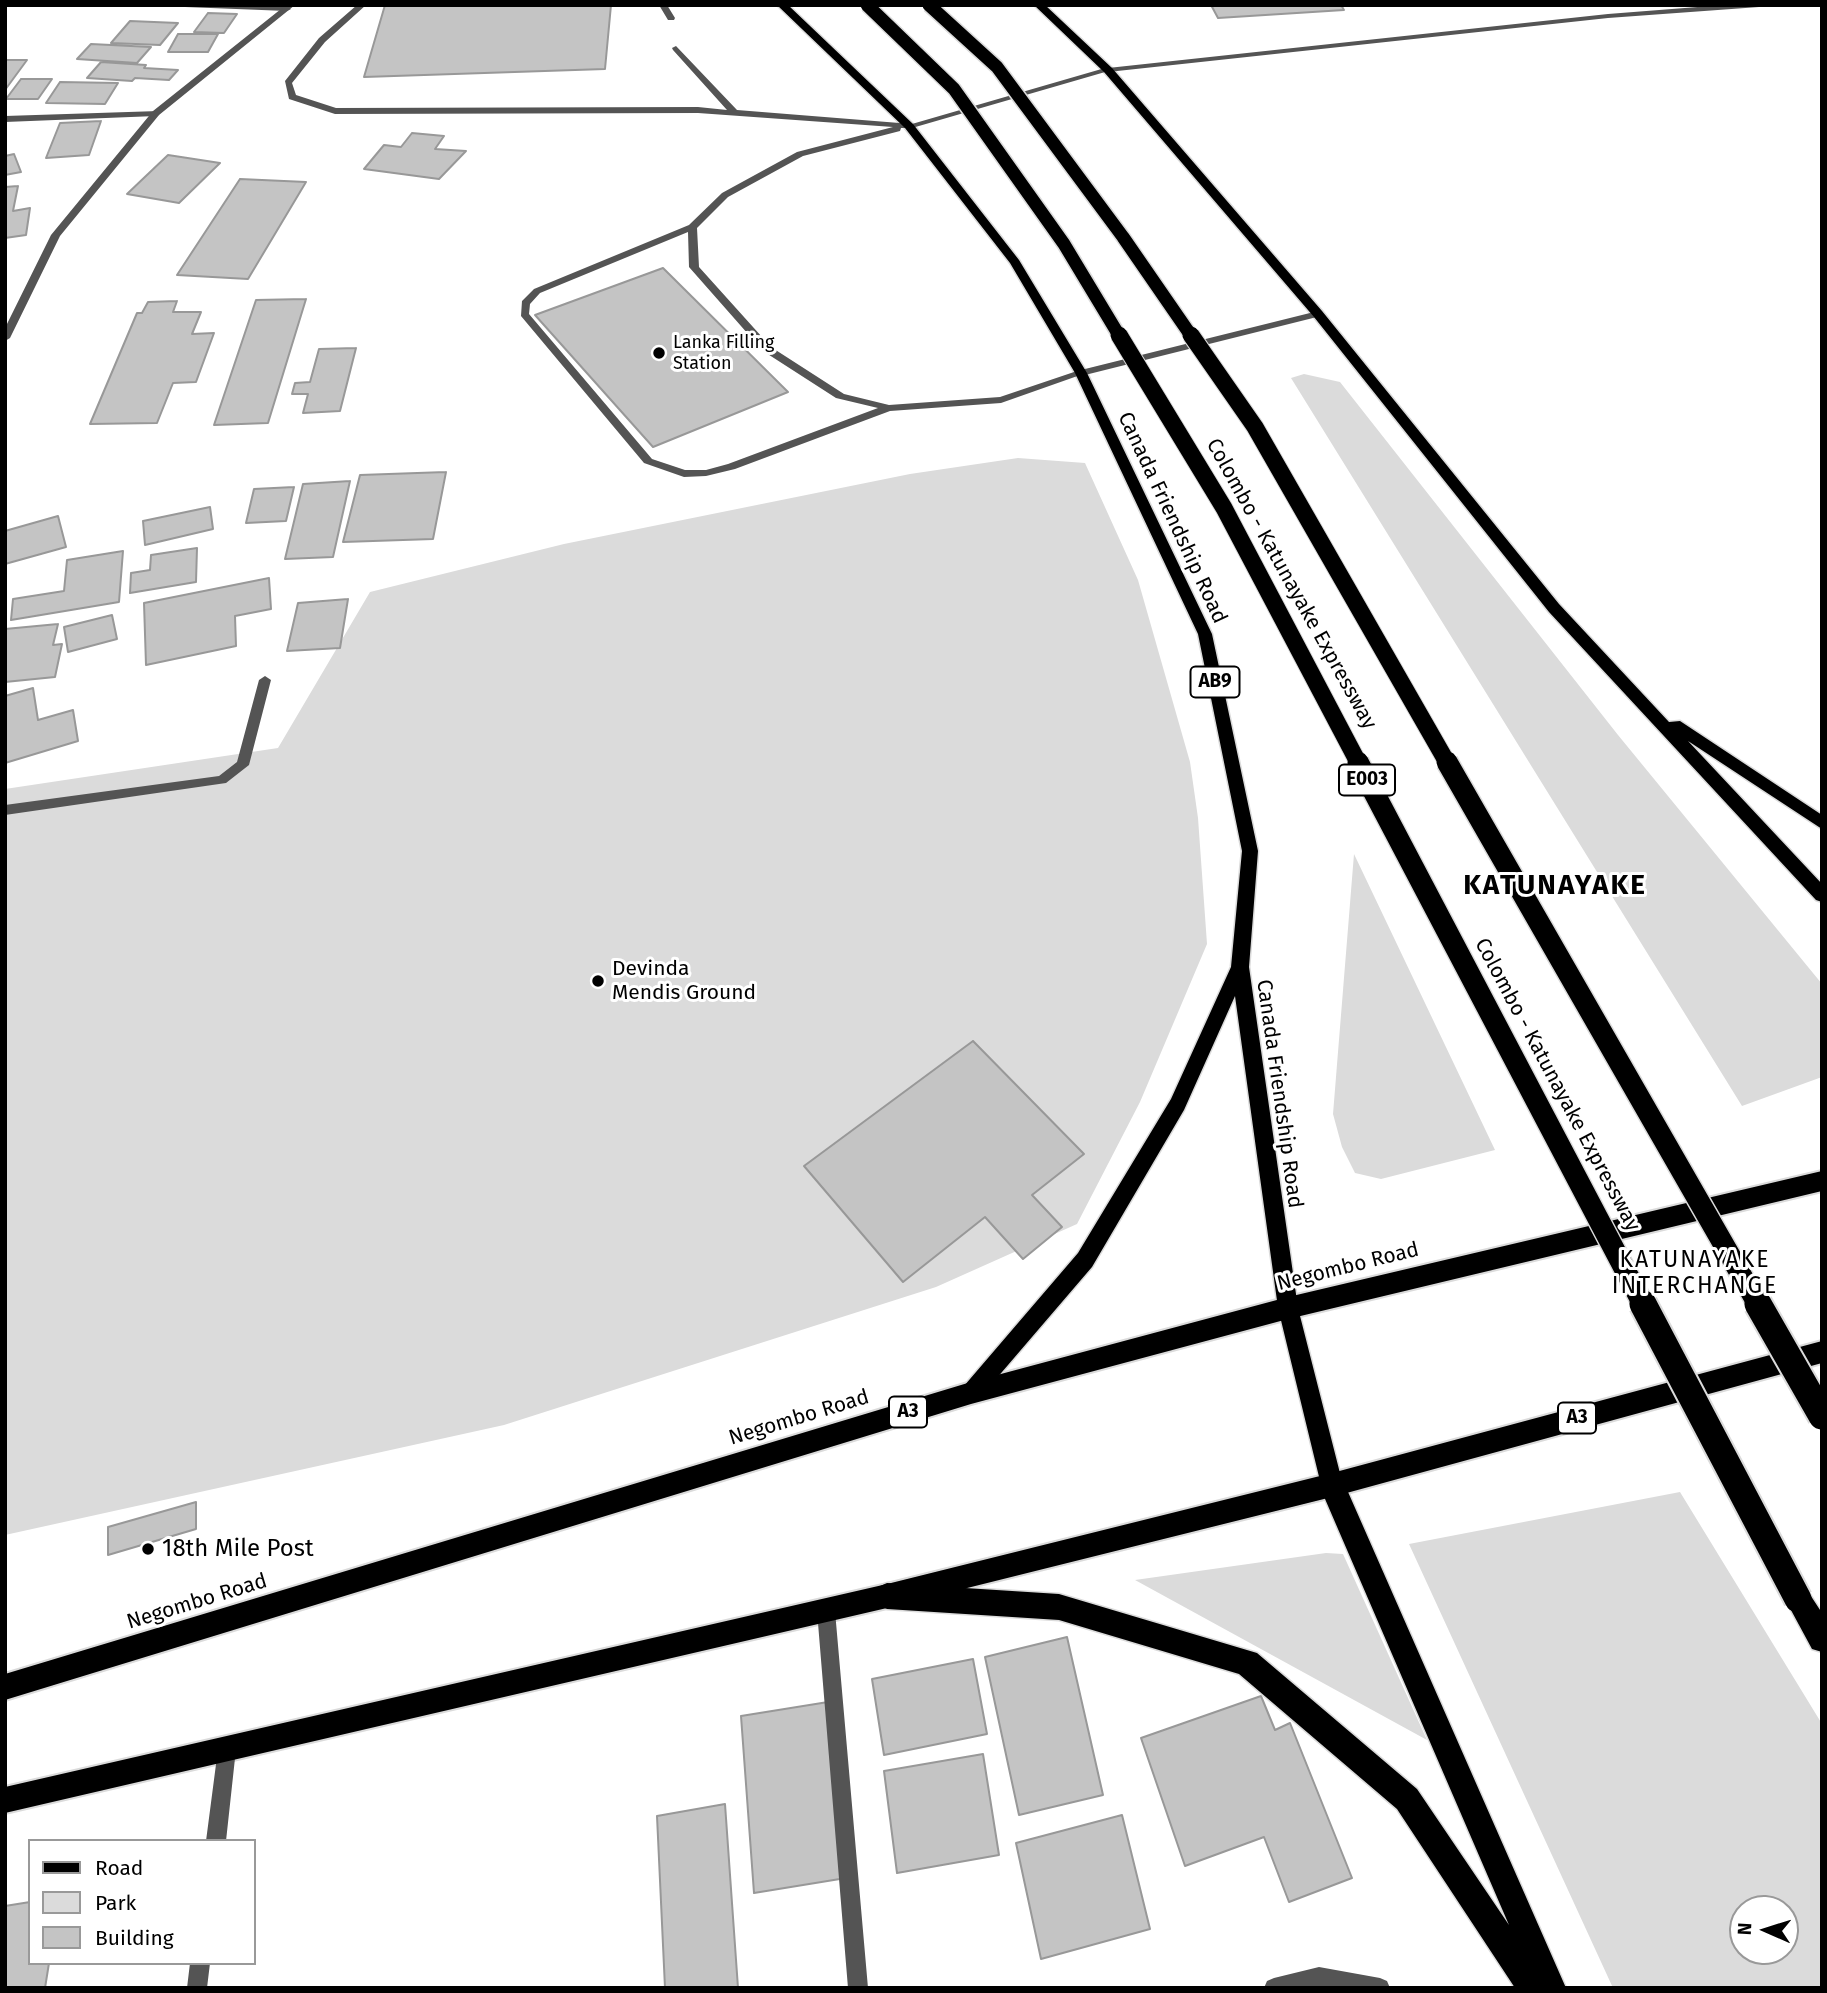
<!DOCTYPE html>
<style>
body{margin:0}
#map{position:relative;width:1827px;height:1993px;overflow:hidden;background:#fff;font-family:"Fira Sans",sans-serif}
canvas{display:block}
.frame{position:absolute;inset:0;border:7px solid #000;pointer-events:none}
.legend{position:absolute;left:28px;top:1839px;width:228px;height:126px;box-sizing:border-box;background:#fff;border:2px solid #999;margin:0;padding:9px 12px;list-style:none;font-size:21px;color:#000}
.legend li{display:flex;align-items:center;gap:14px;height:35px}
.legend b{width:35px;border:2px solid #999}
.north{position:absolute;left:1729px;top:1895px;width:70px;height:70px;box-sizing:border-box;background:#fff;border:2px solid #999;border-radius:50%;rotate:273deg;font-size:19px;font-weight:700;line-height:28px;text-align:center;color:#000}
.north::after{content:'';display:block;margin:auto;width:24px;height:32px;background:#000;clip-path:polygon(50% 0,100% 100%,50% 72%,0 100%)}
</style>
<div id="map">
<canvas width="1827" height="1993"></canvas>
<div class="frame"></div>
<ul class="legend">
<li><b style="height:9px;background:#000"></b>Road</li>
<li><b style="height:19px;background:#dbdbdb"></b>Park</li>
<li><b style="height:19px;background:#c4c4c4"></b>Building</li>
</ul>
<div class="north">N</div>
</div>
<script>
const ctx = document.querySelector('canvas').getContext('2d');
ctx.lineJoin = 'round';
function fill(path, color) {
  ctx.fillStyle = color;
  ctx.fill(path, 'evenodd');
}
function poly(rows) {
  const path = new Path2D();
  for (const r of rows) {
    path.moveTo(r[0], r[1]);
    for (let i = 2; i < r.length; i += 2) path.lineTo(r[i], r[i + 1]);
  }
  return path;
}
function strokePath(path, color, width, dash) {
  ctx.strokeStyle = color;
  ctx.lineWidth = width;
  ctx.lineCap = dash ? 'butt' : 'round';
  ctx.setLineDash(dash || []);
  ctx.stroke(path);
}
function label(font, color, halo, rows, align = 'center') {
  ctx.font = font + ' "Fira Sans",sans-serif';
  ctx.lineWidth = 6;
  ctx.setLineDash([]);
  ctx.textBaseline = 'middle';
  ctx.strokeStyle = halo;
  ctx.fillStyle = color;
  for (const [text, x, y, turn = 0] of rows) {
    ctx.save();
    ctx.translate(x, y);
    ctx.rotate((+turn || 0) * Math.PI / 180);
    ctx.textAlign = isNaN(turn) ? turn : align;
    if (halo) ctx.strokeText(text, 0, 0);
    ctx.fillText(text, 0, 0);
    ctx.restore();
  }
}
fill(poly([
 [1304,374,1340,382,1618,735,1822,984,1822,1077,1742,1106,1291,378],
 [1018,458,1085,463,1138,580,1190,762,1198,818,1207,944,1140,1102,1077,1224,936,1287,504,1425,5,1535,5,789,278,748,370,592,564,544,910,474],
 [1354,854,1495,1150,1381,1179,1355,1173,1342,1147,1333,1114],
 [1680,1492,1822,1724,1822,1988,1613,1988,1409,1544],
 [1785,1909,1785,1951,1743,1951,1743,1909],
 [1326,1553,1343,1554,1427,1740,1135,1580]
]), '#dbdbdb');
const building = poly([
 [385,5,611,5,605,69,364,77,385,5],
 [1211,5,1341,5,1344,10,1218,18,1211,5],
 [208,13,237,14,224,33,194,32,208,13],
 [130,21,178,23,160,45,111,43,130,21],
 [178,34,218,34,208,52,168,52,178,34],
 [91,44,151,47,137,63,77,59,91,44],
 [5,60,27,60,5,90,5,60],
 [101,62,146,65,144,68,178,70,169,80,135,78,132,81,87,78,101,62],
 [21,79,52,79,38,99,6,99,21,79],
 [60,82,118,83,105,104,46,103,60,82],
 [101,121,89,155,46,158,60,123,101,121],
 [412,133,444,136,435,149,466,151,439,179,364,169,384,145,401,147,412,133],
 [14,154,21,172,5,175,5,156,14,154],
 [168,155,220,163,179,203,127,194,168,155],
 [240,179,306,182,248,279,177,275,240,179],
 [18,186,13,211,30,208,26,235,5,238,5,187,18,186],
 [663,268,788,392,653,447,535,315,663,268],
 [306,299,268,423,214,425,256,300,306,299],
 [177,301,173,312,201,312,192,334,214,333,196,382,173,383,157,423,90,424,137,313,142,313,148,302,177,301],
 [356,348,340,411,303,413,308,394,292,394,295,383,310,382,319,349,356,348],
 [446,472,433,539,343,542,360,475,446,472],
 [350,481,333,557,285,559,303,484,350,481],
 [294,487,286,521,246,523,254,489,294,487],
 [210,507,213,529,145,545,143,521,210,507],
 [58,516,66,547,5,564,5,531,58,516],
 [197,548,196,582,130,593,131,573,150,570,151,555,197,548],
 [123,551,119,602,11,620,13,599,64,591,67,560,123,551],
 [269,578,271,609,235,616,236,646,146,665,144,603,269,578],
 [348,599,340,648,287,651,298,603,348,599],
 [112,615,117,639,68,652,64,627,112,615],
 [58,624,53,645,62,644,55,677,5,682,5,629,58,624],
 [33,688,38,720,73,710,78,741,5,763,5,696,33,688],
 [973,1041,1084,1154,1032,1195,1062,1227,1023,1259,985,1217,903,1282,804,1166,973,1041],
 [196,1502,196,1529,108,1555,108,1527,196,1502],
 [1067,1637,1103,1795,1019,1815,985,1657,1067,1637],
 [973,1659,987,1734,884,1755,872,1679,973,1659],
 [1261,1696,1275,1730,1290,1723,1352,1878,1289,1902,1264,1837,1185,1866,1141,1738,1261,1696],
 [828,1702,846,1878,754,1893,741,1716,828,1702],
 [983,1754,999,1855,897,1873,884,1771,983,1754],
 [725,1804,738,1988,665,1988,657,1816,725,1804],
 [1122,1815,1150,1929,1041,1959,1016,1843,1122,1815],
 [30,1902,30,1963,49,1963,45,1988,5,1988,5,1906,30,1902]
]);
fill(building, '#c4c4c4');
strokePath(building, '#989898', 2);
const primary = poly([
 [777,5,788,5,913,124,1019,260,1087,373,1212,634,1258,851,1249,967,1298,1308,1343,1485,1340,1493,1332,1496,1324,1493,1321,1485,1278,1308,1235,996,1184,1110,1092,1267,978,1400,971,1403,964,1400,961,1393,964,1386,1078,1253,1171,1099,1231,967,1242,851,1198,634,1075,373,1010,263,905,128,777,5],
 [1034,5,1045,5,1112,68,1322,311,1559,604,1669,722,1680,721,1822,815,1822,829,1688,741,1822,884,1822,902,1816,900,1549,612,1314,317,1104,72,1034,5]
]);
const trunk = poly([
 [1822,1171,1822,1191,1288,1319,971,1404,5,1700,5,1674,971,1382,1288,1297,1822,1171],
 [1822,1341,1822,1363,1332,1497,887,1608,5,1813,5,1787,887,1584,1332,1473,1822,1341]
]);
const motorway = poly([
 [1332,1472,1341,1476,1566,1988,1515,1988,1397,1809,1239,1674,1059,1620,887,1609,878,1605,874,1596,878,1587,887,1583,1059,1594,1257,1653,1417,1789,1509,1925,1319,1485,1323,1476,1332,1472],
 [1798,1586,1807,1590,1822,1613,1822,1652,1812,1649,1785,1599,1789,1590,1798,1586]
]);
strokePath(primary, '#dbdbdb', 3);
strokePath(trunk, '#dbdbdb', 4);
strokePath(motorway, '#dbdbdb', 3);
fill(poly([
 [357,5,366,5,325,42,292,83,296,95,336,108,698,107,727,110,673,50,672,48,676,46,737,110,912,124,912,128,901,128,900,131,803,156,728,197,697,228,699,267,771,347,844,394,889,405,1000,397,1077,371,1085,371,1086,373,1001,403,890,411,735,469,706,476,684,477,644,463,521,316,522,301,534,289,689,225,722,193,797,152,893,127,698,113,335,114,289,99,285,81,319,38,357,5],
 [688,232,689,267,763,351,836,398,878,408,728,464,706,470,685,470,652,459,529,314,530,304,540,293,688,232],
 [659,5,667,5,675,18,674,20,668,20,659,5],
 [1723,5,1763,5,1759,7,1608,18,1108,72,1104,70,1108,68,1608,14,1723,5]
]), '#545454');
fill(poly([
 [181,5,251,5,287,7,291,9,287,11,185,7,181,5],
 [1105,68,1112,70,912,128,905,126,1105,68],
 [159,111,159,115,156,116,5,122,5,116,159,111],
 [1318,311,1321,312,1321,316,1081,376,1076,373,1077,371,1318,311],
 [265,676,271,680,249,765,226,783,5,815,5,805,219,776,237,762,259,680,265,676],
 [826,1602,832,1605,835,1611,868,1988,848,1988,817,1611,820,1605,826,1602],
 [227,1740,234,1742,236,1749,226,1841,206,1841,218,1749,220,1742,227,1740],
 [190,1963,210,1963,207,1988,187,1988,190,1963],
 [1319,1967,1380,1978,1387,1981,1390,1988,1264,1988,1267,1981,1274,1978,1319,1967]
]), '#545454');
fill(poly([
 [286,5,295,5,159,115,60,236,10,338,5,341,5,328,51,235,153,111,286,5]
]), '#545454');
fill(primary, '#000');
fill(trunk, '#000');
fill(motorway, '#000');
const motorwayBridgeFar3 = poly([
 [867,5,954,89,1064,244,1120,337],
 [929,5,997,67,1123,237,1192,337]
]);
const motorwayBridgeFar2 = poly([
 [1119,335,1224,508,1359,764],
 [1191,335,1255,427,1448,764]
]);
const motorwayBridgeFar1 = poly([
 [1358,762,1644,1306],
 [1447,762,1759,1306]
]);
const motorwayBridge = poly([
 [1643,1304,1798,1599],
 [1758,1304,1822,1416]
]);
strokePath(motorwayBridgeFar3, '#dbdbdb', 16, []);
strokePath(motorwayBridgeFar2, '#dbdbdb', 19, []);
strokePath(motorwayBridgeFar1, '#dbdbdb', 24, []);
strokePath(motorwayBridge, '#dbdbdb', 31, []);
strokePath(motorwayBridgeFar3, '#000', 13);
strokePath(motorwayBridgeFar2, '#000', 17);
strokePath(motorwayBridgeFar1, '#000', 21);
strokePath(motorwayBridge, '#000', 27);
for (const [x, y, r, color] of [
 [659,353,7,"#000"],
 [598,981,7,"#000"],
 [148,1549,7,"#000"]
]) {
  const dot = new Path2D();
  dot.arc(x, y, r, 0, 2 * Math.PI);
  ctx.fillStyle = color;
  ctx.fill(dot);
  strokePath(dot, '#fff', 2.5);
}
label('18px', '#000', '#fff', [
 ["Lanka Filling",673,343],
 ["Station",673,364]
], 'left');
for (const [x, y, w] of [
 [1215,682,49],
 [1367,780,56],
 [908,1412,38],
 [1577,1418,38]
]) {
  const box = new Path2D();
  box.roundRect(x - w / 2, y - 15.5, w, 31, 5);
  ctx.fillStyle = '#fff';
  ctx.fill(box);
  strokePath(box, '#000', 2);
}
label('bold 19px', '#000', null, [
 ["AB9",1215,682],
 ["E003",1367,780],
 ["A3",908,1412],
 ["A3",1577,1418]
]);
label('21px', '#000', '#fff', [
 ["Canada Friendship Road",1172,518,65],
 ["Colombo - Katunayake Expressway",1291,584,61],
 ["Colombo - Katunayake Expressway",1557,1085,62],
 ["Canada Friendship Road",1279,1094,82],
 ["Negombo Road",1348,1267,-14],
 ["Negombo Road",799,1418,-17],
 ["Negombo Road",197,1602,-17]
]);
label('21px', '#000', '#fff', [
 ["Devinda",612,969],
 ["Mendis Ground",612,993]
], 'left');
ctx.letterSpacing = '2px';
label('23px', '#000', '#fff', [
 ["KATUNAYAKE",1695,1261],
 ["INTERCHANGE",1695,1287]
]);
ctx.letterSpacing = '0px';
label('24px', '#000', '#fff', [
 ["18th Mile Post",162,1549]
], 'left');
ctx.letterSpacing = '2px';
label('bold 28px', '#000', '#fff', [
 ["KATUNAYAKE",1555,886]
]);
ctx.letterSpacing = '0px';
</script>
